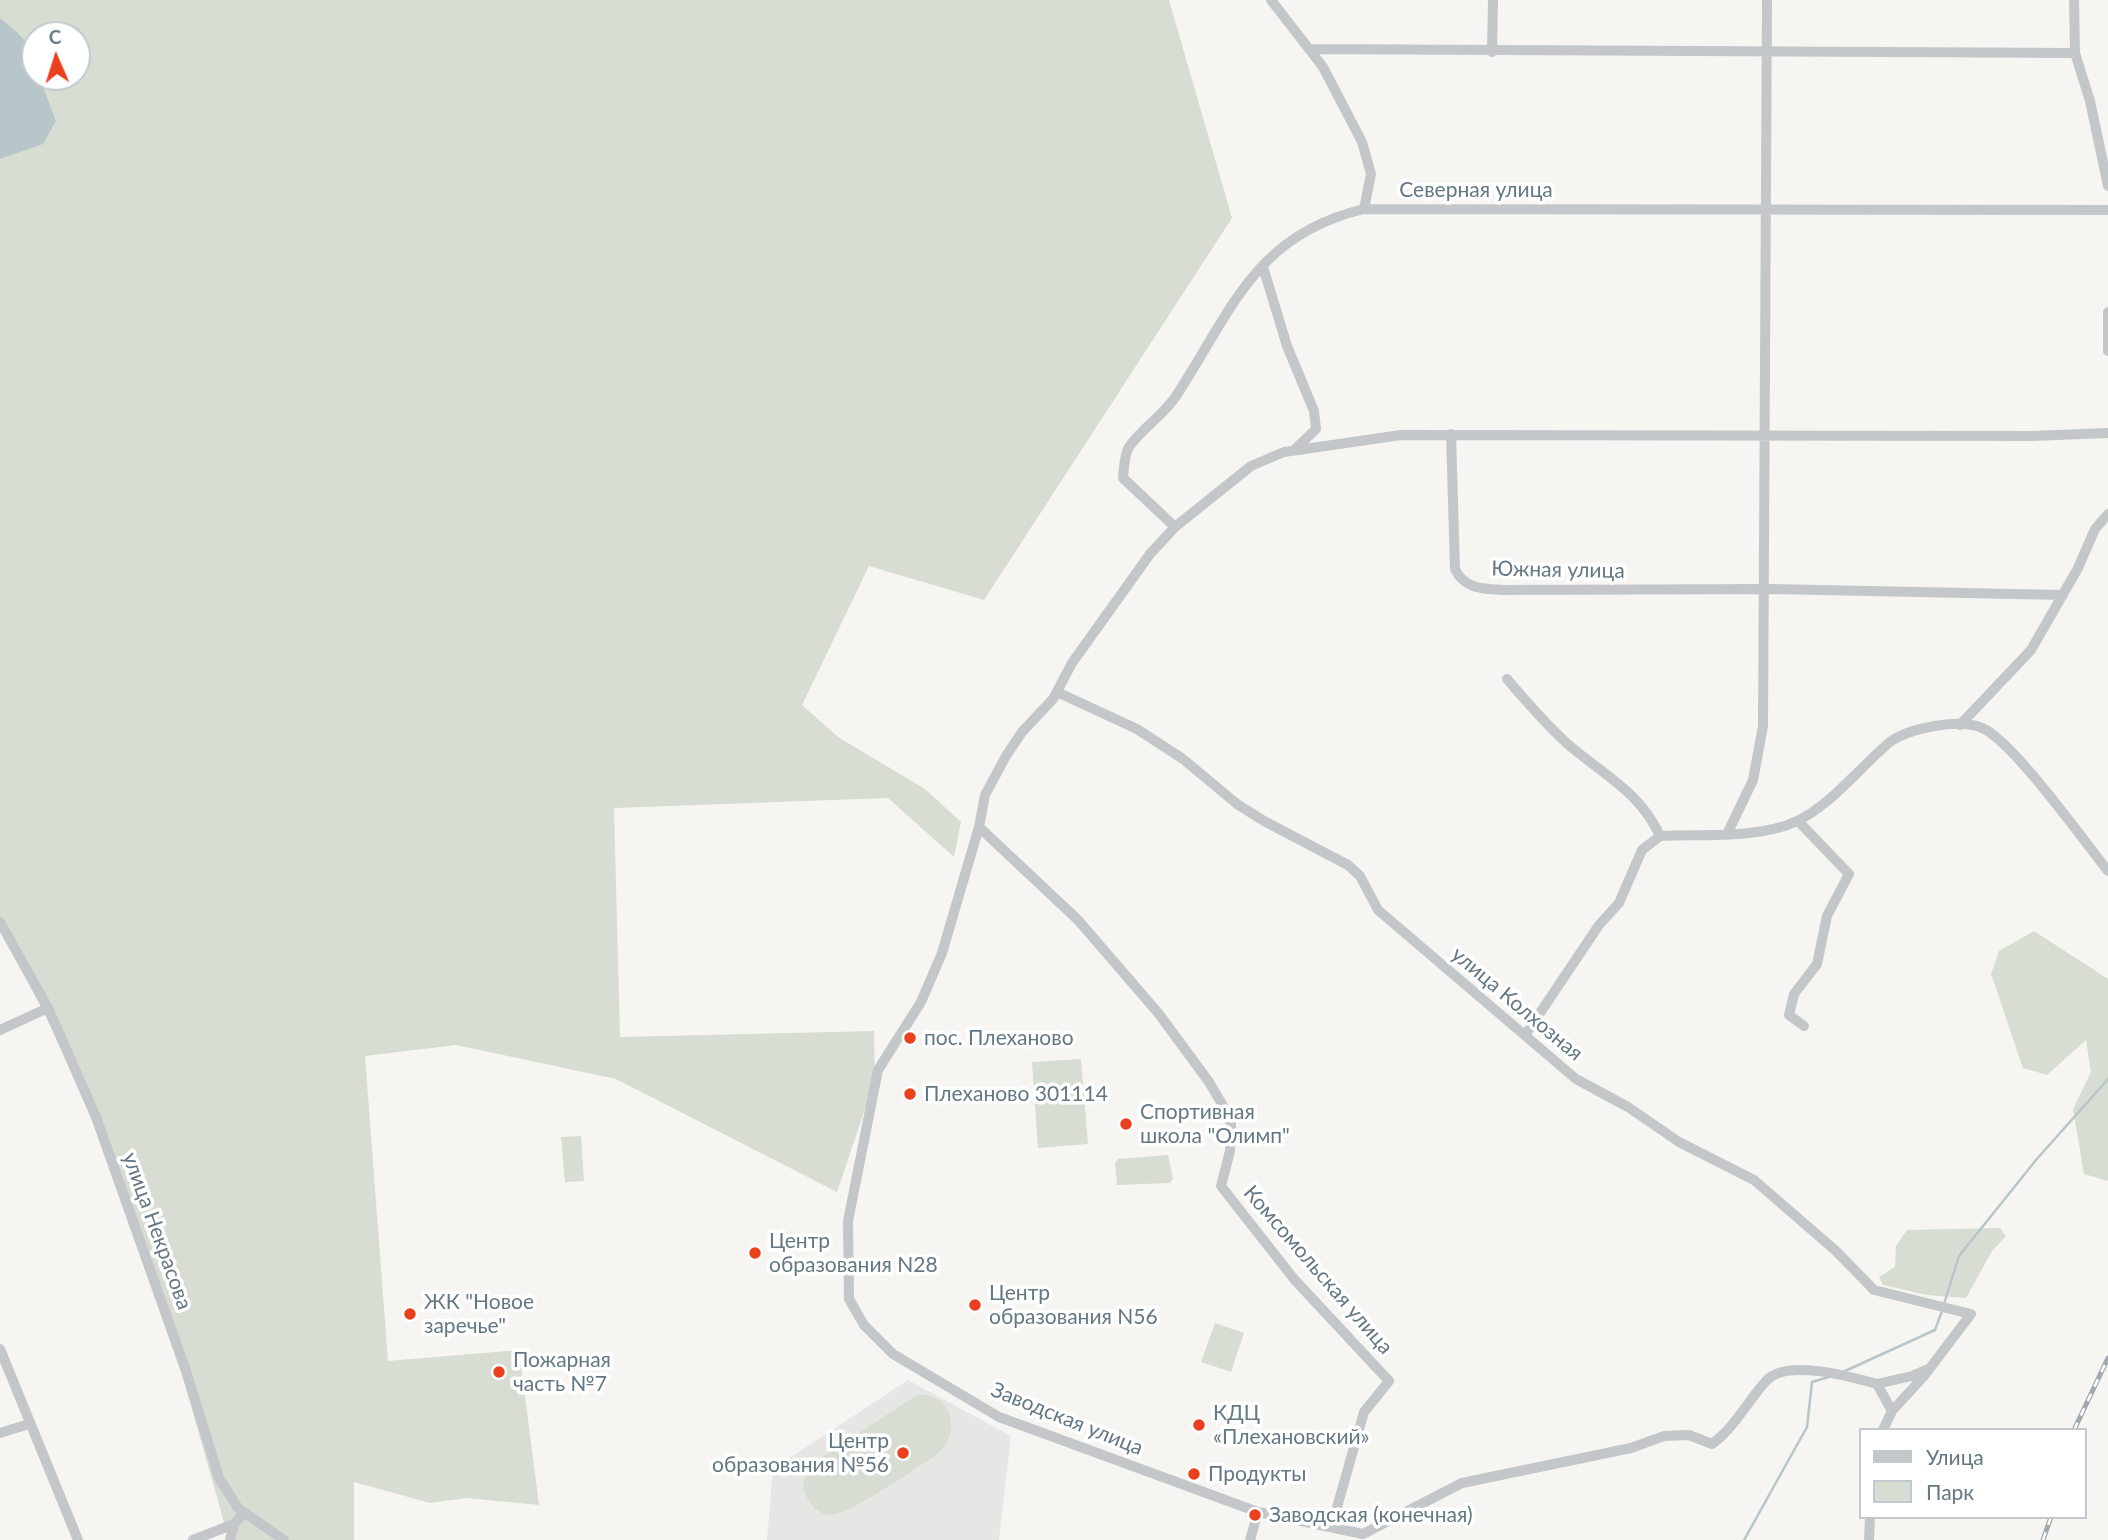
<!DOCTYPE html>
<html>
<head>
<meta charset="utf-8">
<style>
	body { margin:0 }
	#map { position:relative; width:2108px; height:1540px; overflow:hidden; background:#f6f5f2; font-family:Lato,sans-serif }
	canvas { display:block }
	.legend { position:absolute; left:1859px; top:1428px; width:228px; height:91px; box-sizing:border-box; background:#fff; border:2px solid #c1c9ce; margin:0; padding:9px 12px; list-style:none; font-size:21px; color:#637784 }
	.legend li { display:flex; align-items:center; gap:14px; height:35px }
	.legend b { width:35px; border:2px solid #c1c9ce }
	.north { position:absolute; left:21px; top:21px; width:70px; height:70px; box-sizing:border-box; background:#fff; border:2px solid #c1c9ce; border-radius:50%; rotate:357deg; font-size:19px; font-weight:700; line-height:28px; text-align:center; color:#637784 }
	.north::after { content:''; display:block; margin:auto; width:24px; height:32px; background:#ea401d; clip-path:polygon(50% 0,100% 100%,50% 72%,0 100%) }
</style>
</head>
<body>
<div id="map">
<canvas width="2108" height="1540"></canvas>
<ul class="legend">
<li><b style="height:9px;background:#c3c7ca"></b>Улица</li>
<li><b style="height:19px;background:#d7ddd3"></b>Парк</li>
</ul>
<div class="north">С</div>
</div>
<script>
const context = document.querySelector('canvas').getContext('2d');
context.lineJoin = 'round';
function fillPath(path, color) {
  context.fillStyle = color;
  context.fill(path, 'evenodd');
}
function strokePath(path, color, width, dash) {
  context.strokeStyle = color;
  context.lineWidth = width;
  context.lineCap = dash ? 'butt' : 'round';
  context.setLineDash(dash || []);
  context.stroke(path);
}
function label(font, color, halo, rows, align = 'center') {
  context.font = font + ' Lato,sans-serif';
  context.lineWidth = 7;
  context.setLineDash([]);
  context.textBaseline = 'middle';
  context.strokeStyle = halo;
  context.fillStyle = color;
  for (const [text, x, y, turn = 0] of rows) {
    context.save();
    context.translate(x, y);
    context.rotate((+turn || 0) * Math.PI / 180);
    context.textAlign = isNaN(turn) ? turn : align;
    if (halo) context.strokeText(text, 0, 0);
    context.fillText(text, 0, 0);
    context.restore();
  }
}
const built = new Path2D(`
	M908,1380l103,56 -12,104h-232l6,-71z`);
const green = new Path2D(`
	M0,0h1169l63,218 -248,382 -115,-34 -67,139 36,32 87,52 36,33 -7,35 -66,-59 -274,10 6,229 254,-6 1,48 -38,113 -221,-113 -160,-34 -91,11 23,305 131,-11 20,155 -72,-7 -37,5 -76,-21v58h-125l-68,-240 -102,-266 -4,1 -55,-107zM35,35h42v42h-42z
	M2034,931l74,48v202l-24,-7 -11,-65 18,-37 -5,-32 -39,35 -24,-7 -32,-94 8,-23z
	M1081,1059l7,85 -50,4 -6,-86z
	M581,1136l3,45 -19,1 -4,-45z
	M1168,1155l5,24 -3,4 -53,2 -2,-22 3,-4z
	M2000,1228l6,8 -14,15 -26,47 -39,-3 -44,-10 -4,-8 16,-10 1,-21 11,-16z
	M1215,1323l29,10 -13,39 -30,-10z
	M917,1395c36,-3 46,39 19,60 -20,13 -85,59 -105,60 -15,0 -26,-16 -28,-30l7,-20z`);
const water = new Path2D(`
	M0,18c22,17 35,29 35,59h4l17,44 -13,23 -43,15z`);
const stream = new Path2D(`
	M1944,1304l15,-48 77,-96 72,-81
	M1845,1371l90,-41 7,-19
	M1744,1540l63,-113 5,-45 17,-5`);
const minor = new Path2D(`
	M1271,0l52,67 39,75 9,32 -7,35
	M2074,0l1,53 15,48 18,85
	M1310,49l765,4
	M1492,52l1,-52
	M1263,267l24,79 27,65 2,18 -20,19
	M2108,312v39
	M1451,434l4,135c9,20 29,20 48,21l268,-1 292,6
	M1175,527l-52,-49c1,-9 1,-23 6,-31 13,-19 35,-32 47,-51 56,-85 78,-161 188,-187l744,1
	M1507,679c20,23 40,47 63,67 34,29 70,46 90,90
	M1057,692l80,37 46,30 54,45 27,17 84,44 12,11 18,34 198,169 52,28 51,35 75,38 82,71 38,39 97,24 -47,62 -32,35 -9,19
	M1960,725l71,-75 47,-82 17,-39 13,-15
	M1798,821l51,53 -22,42 -10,48 -23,30 -5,21 15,11
	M979,827l99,93 81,94 50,68 17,29 5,14 -1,26 -9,35 73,93 95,102 -25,31 -32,113
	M1728,832l25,-52 10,-54 4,-726
	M0,922l48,86 48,109 90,254 33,107 19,30 46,32
	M0,1030l48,-22
	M1526,1034l73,-109 20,-22 23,-53 18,-14c41,-2 100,3 137,-15 33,-15 64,-55 93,-79 19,-14 70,-24 92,-14 30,12 102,113 126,143
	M0,1349l78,191
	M1877,1384c-25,-7 -91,-26 -111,-3 -19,21 -31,46 -54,63l-23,-9 -25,1 -33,12 -169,35 -99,51 -105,-22 -259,-95 -106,-63 -29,-29 -15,-26 -1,-78 30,-151 43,-68 21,-49 37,-126 6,-32 21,-39 16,-24 31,-33 19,-36 78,-109 25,-27 76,-61 33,-14 117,-17 631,1 76,-3
	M1892,1411l-15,-27 35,-8 16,-7
	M0,1433l29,-9
	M193,1540l41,-16 10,-11
	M230,1540l4,-16
	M1250,1540l8,-28
	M1869,1540l1,-23`);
const rail = new Path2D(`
	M2074,1430l34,-72
	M2043,1540l8,-23`);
const markers = [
	[910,1038,7,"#ea401d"],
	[910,1094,7,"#ea401d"],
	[1126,1124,7,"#ea401d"],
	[755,1253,7,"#ea401d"],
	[975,1305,7,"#ea401d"],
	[410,1314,7,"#ea401d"],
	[499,1372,7,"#ea401d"],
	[1199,1425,7,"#ea401d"],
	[903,1453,7,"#ea401d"],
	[1194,1474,7,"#ea401d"],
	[1255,1515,7,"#ea401d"]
];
const streetNames = [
	["Северная улица",1476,190],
	["Южная улица",1558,570,1],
	["улица Колхозная",1517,1004,40],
	["улица Некрасова",157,1231,70],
	["Комсомольская улица",1318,1270,49],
	["Заводская улица",1067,1419,22]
];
const poiNames = [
	["пос. Плеханово",924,1038],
	["Плеханово 301114",924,1094],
	["Спортивная",1140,1112],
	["школа \"Олимп\"",1140,1136],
	["Центр",769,1241],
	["образования N28",769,1265],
	["Центр",989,1293],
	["образования N56",989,1317],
	["ЖК \"Новое",424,1302],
	["заречье\"",424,1326],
	["Пожарная",513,1360],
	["часть №7",513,1384],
	["КДЦ",1213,1413],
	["«Плехановский»",1213,1437],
	["Центр",889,1441,"right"],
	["образования №56",889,1465,"right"],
	["Продукты",1208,1474],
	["Заводская (конечная)",1269,1515]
];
fillPath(built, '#e6e7e5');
fillPath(green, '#d7ddd3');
fillPath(water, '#b8c6c9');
strokePath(stream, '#b8c6c9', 2.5);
strokePath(minor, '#c3c7ca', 10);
strokePath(rail, '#a1a9ae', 5);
strokePath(rail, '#fff', 2.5, [8]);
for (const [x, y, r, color] of markers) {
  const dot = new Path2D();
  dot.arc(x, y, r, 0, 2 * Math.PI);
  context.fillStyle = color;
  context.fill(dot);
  strokePath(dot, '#fff', 2.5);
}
label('21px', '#637784', '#fff', streetNames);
label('21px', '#637784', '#fff', poiNames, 'left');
</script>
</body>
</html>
